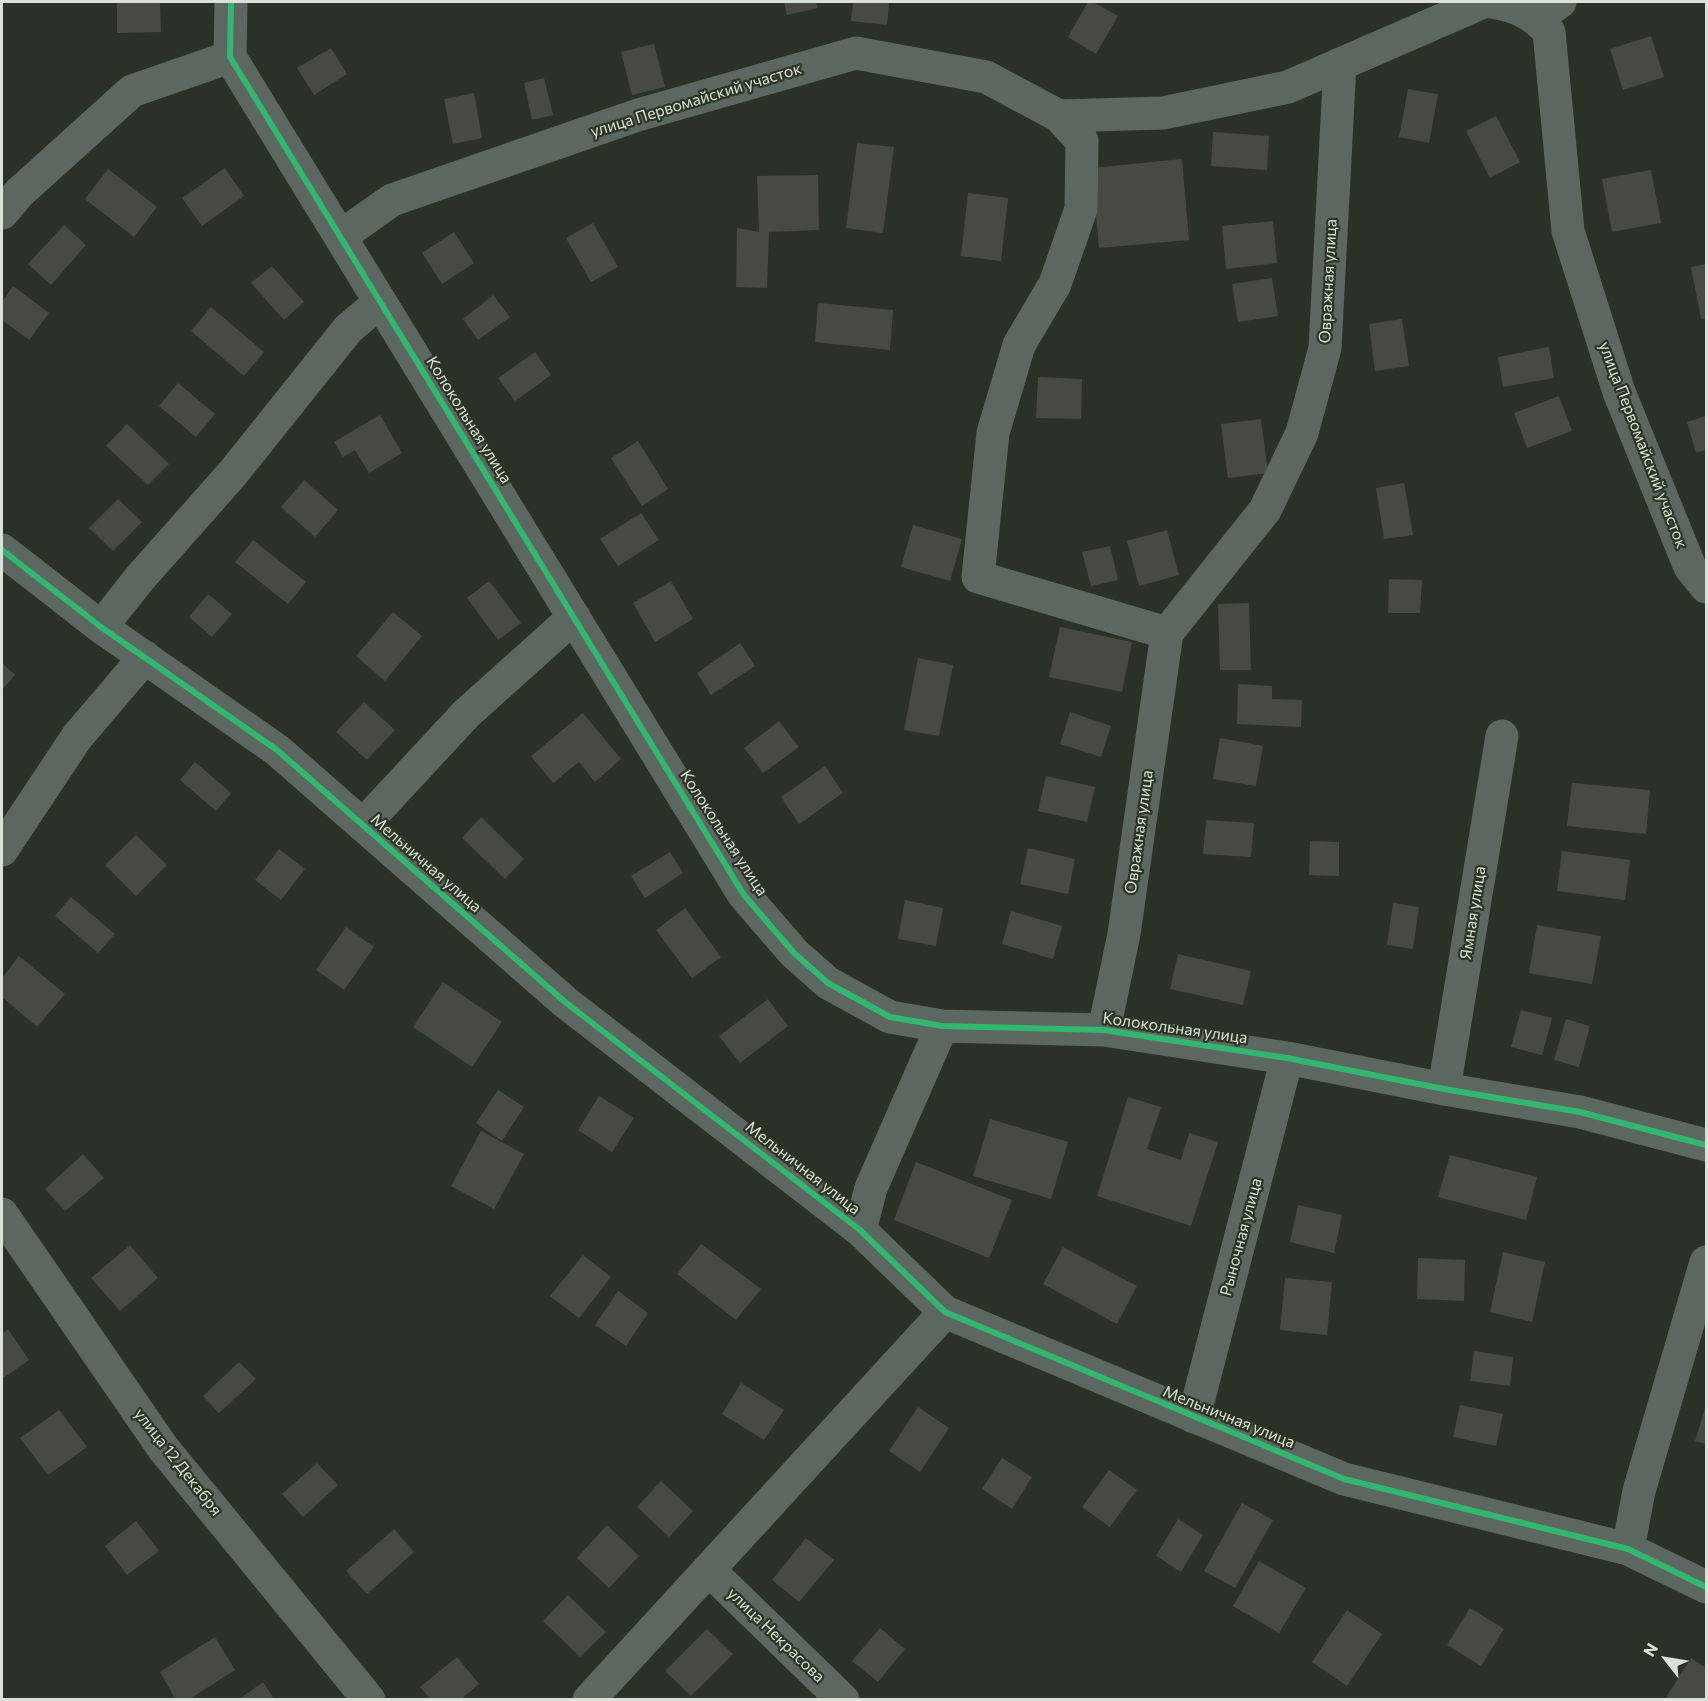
<!DOCTYPE html>
<html>
<head>
<meta charset="utf-8">
<style>
	body { margin:0 }
	#map { position:relative; width:1708px; height:1701px; overflow:hidden; background:#2b3127; font-family:Commissioner,sans-serif }
	canvas { display:block }
	.frame { position:absolute; inset:0; border:3px solid #dbe1d6; pointer-events:none }
	.north { position:absolute; left:1636px; top:1629px; width:60px; height:60px; -webkit-text-stroke:4px #2a3523; paint-order:stroke; rotate:301deg; font-size:16px; font-weight:700; line-height:24px; text-align:center; color:#dbe1d6 }
	.north::after { content:''; display:block; margin:auto; width:21px; height:27px; background:#dbe1d6; clip-path:polygon(50% 0,100% 100%,50% 72%,0 100%) }
</style>
</head>
<body>
<div id="map">
<canvas width="1708" height="1701"></canvas>
<div class="frame"></div>
<div class="north">N</div>
</div>
<script>
const context = document.querySelector('canvas').getContext('2d');
context.lineJoin = 'round';
function fillPath(path, color) {
  context.fillStyle = color;
  context.fill(path, 'evenodd');
}
function strokePath(path, color, width, dash) {
  context.strokeStyle = color;
  context.lineWidth = width;
  context.lineCap = dash ? 'butt' : 'round';
  context.setLineDash(dash || []);
  context.stroke(path);
}
function label(font, color, halo, rows, align = 'center') {
  context.font = font + ' Commissioner,sans-serif';
  context.lineWidth = 4.5;
  context.setLineDash([]);
  context.textBaseline = 'middle';
  context.strokeStyle = halo;
  context.fillStyle = color;
  for (const [text, x, y, turn = 0] of rows) {
    context.save();
    context.translate(x, y);
    context.rotate((+turn || 0) * Math.PI / 180);
    context.textAlign = isNaN(turn) ? turn : align;
    if (halo) context.strokeText(text, 0, 0);
    context.fillText(text, 0, 0);
    context.restore();
  }
}
const building = new Path2D(`
	M117,2h43l1,30 -44,1z
	M784,2h32l2,6 -31,7z
	M853,2h36l-2,23 -36,-4z
	M1088,2h5l25,14 -22,38 -28,-17z
	M1651,36l13,41 -41,13 -13,-41z
	M654,44l11,43 -33,8 -11,-43z
	M331,48l16,26 -33,21 -17,-27z
	M544,78l9,37 -21,5 -8,-37z
	M1408,89l30,5 -9,49 -30,-6z
	M474,93l8,45 -29,6 -9,-45z
	M1496,116l24,46 -30,16 -24,-47z
	M1213,132l56,4 -2,34 -56,-4z
	M857,143l37,4 -11,86 -37,-5z
	M1182,159l7,81 -90,8 -7,-80z
	M225,168l19,28 -42,30 -20,-28z
	M108,169l49,38 -23,30 -49,-38z
	M1651,170l10,53 -49,9 -10,-53z
	M818,175l1,55 -50,2 -2,56 -31,-1 1,-59 22,4 -2,-56z
	M968,193l40,5 -7,63 -40,-5z
	M1273,221l4,42 -51,6 -4,-43z
	M593,223l25,44 -27,15 -25,-44z
	M64,225l22,20 -35,40 -23,-21z
	M454,232l20,31 -32,21 -20,-31z
	M1706,264v54l-5,1 -10,-52z
	M272,266l32,36 -20,18 -33,-37z
	M1272,278l6,38 -40,6 -6,-38z
	M13,286l36,27 -20,27 -27,-20v-18z
	M493,295l17,22 -32,23 -15,-21z
	M818,303l75,7 -3,40 -75,-8z
	M211,307l53,45 -20,24 -53,-45z
	M1402,319l7,47 -34,5 -6,-47z
	M1549,347l5,31 -51,9 -5,-30z
	M535,352l16,23 -36,26 -17,-23z
	M1038,377l44,2 -1,40 -45,-1z
	M178,383l37,31 -19,23 -37,-31z
	M1559,396l13,35 -45,17 -13,-35z
	M380,415l22,38 -33,20 -14,-23 -12,7 -9,-15z
	M1706,416v34l-10,3 -9,-31z
	M1261,419l7,54 -40,5 -7,-54z
	M127,424l42,40 -21,21 -42,-39z
	M638,441l30,48 -26,17 -31,-48z
	M304,480l34,30 -23,27 -34,-30z
	M1404,483l9,52 -29,4 -8,-51z
	M118,499l24,23 -29,29 -24,-23z
	M641,513l18,27 -41,26 -18,-27z
	M913,525l49,14 -12,42 -49,-14z
	M1167,530l12,45 -40,11 -12,-45z
	M253,540l53,42 -18,22 -53,-42z
	M1110,546l8,34 -27,6 -9,-34z
	M1389,579l33,1 -2,33h-32z
	M489,581l32,42 -23,17 -31,-42z
	M671,581l22,38 -38,23 -22,-39z
	M208,594l24,20 -20,23 -23,-20z
	M1249,603l2,67h-31l-2,-66z
	M393,612l29,24 -37,45 -29,-25z
	M1060,627l72,15 -10,50 -73,-15z
	M740,643l15,23 -44,29 -14,-22z
	M918,658l35,7 -14,71 -35,-6z
	M2,663l13,12 -13,15z
	M1238,684l34,2v13l30,1 -1,27 -64,-3z
	M364,702l31,28 -28,30 -31,-28z
	M1070,712l41,14 -10,31 -41,-13z
	M583,713l38,46 -26,23 -16,-20 -26,21 -22,-27z
	M779,721l20,26 -36,26 -19,-25z
	M1220,738l43,8 -7,40 -43,-7z
	M195,762l36,31 -15,18 -36,-31z
	M825,766l18,27 -44,31 -18,-27z
	M1046,776l49,11 -8,35 -49,-11z
	M1572,783l78,7 -4,44 -79,-8z
	M481,817l43,42 -19,20 -43,-41z
	M1206,820l48,3 -3,34 -48,-3z
	M136,835l31,30 -31,31 -31,-31z
	M1310,841l29,1v34l-30,-1z
	M1028,848l47,11 -7,35 -48,-10z
	M279,849l26,20 -24,31 -26,-20z
	M1562,851l68,9 -5,40 -68,-9z
	M670,852l13,21 -38,25 -14,-22z
	M71,897l44,37 -17,19 -43,-37z
	M905,900l38,8 -7,38 -38,-7z
	M1393,903l26,4 -6,42 -26,-4z
	M685,908l36,49 -29,21 -36,-48z
	M1011,911l51,15 -9,33 -51,-15z
	M1537,925l64,11 -9,48 -63,-11z
	M346,927l28,20 -30,43 -28,-20z
	M1178,954l73,17 -8,34 -73,-16z
	M19,956l46,38 -28,33 -35,-30v-19z
	M443,982l59,40 -30,45 -59,-40z
	M768,999l20,27 -48,37 -21,-27z
	M1521,1010l31,8 -10,37 -31,-8z
	M1566,1019l24,7 -11,41 -25,-7z
	M498,1090l26,17 -22,34 -26,-18z
	M599,1096l35,22 -22,34 -34,-22z
	M1128,1097l33,10 -14,42 34,11 8,-27 29,9 -27,84 -94,-30z
	M990,1119l78,23 -17,57 -78,-23z
	M481,1131l43,23 -30,55 -43,-23z
	M83,1154l21,24 -39,33 -20,-22z
	M1450,1155l87,22 -11,43 -88,-23z
	M916,1162l96,38 -23,58 -95,-38z
	M1298,1205l44,10 -8,38 -44,-11z
	M701,1244l60,45 -25,31 -59,-46z
	M130,1245l28,33 -38,33 -29,-33z
	M1063,1247l74,39 -20,38 -74,-40z
	M1503,1252l42,10 -13,60 -42,-10z
	M583,1255l28,22 -32,41 -29,-22z
	M1418,1258l47,2 -1,41 -47,-2z
	M1285,1278l47,4 -5,53 -47,-5z
	M618,1291l30,22 -22,33 -31,-21z
	M8,1329l21,31 -27,19v-45z
	M1474,1351l39,6 -3,29 -40,-5z
	M239,1362l17,17 -37,34 -16,-17z
	M741,1383l43,27 -20,30 -42,-26z
	M1460,1405l43,9 -7,32 -43,-9z
	M1706,1405v39l-11,-3z
	M918,1407l31,21 -29,44 -31,-21z
	M59,1410l28,37 -39,28 -28,-37z
	M1002,1458l30,19 -20,32 -30,-20z
	M317,1463l21,22 -35,32 -21,-23z
	M1109,1470l28,20 -27,37 -28,-20z
	M661,1481l32,30 -24,26 -32,-30z
	M1242,1503l31,17 -38,68 -31,-17z
	M1178,1519l25,16 -22,37 -25,-16z
	M136,1521l23,30 -32,24 -22,-29z
	M607,1525l32,31 -30,32 -32,-30z
	M394,1529l20,23 -47,42 -21,-23z
	M806,1538l28,22 -35,42 -27,-22z
	M1259,1561l47,27 -27,45 -46,-27z
	M568,1595l38,37 -26,25 -37,-36z
	M1470,1608l34,21 -23,37 -34,-21z
	M1347,1610l35,24 -35,52 -35,-24z
	M880,1628l25,21 -27,33 -26,-21z
	M707,1629l26,25 -42,42 -26,-25z
	M215,1637l20,33 -47,30h-12l-16,-28z
	M457,1657l22,27 -19,16h-29l-11,-13z
	M1691,1658l15,10v32h-40l-1,-1z
	M263,1682l12,18h-37z`);
const street = new Path2D(`
	M231,2l-1,55 514,838 50,58 34,30 62,34 52,9 162,4 183,28 157,31 136,23 126,33
	M1491,2c25,4 42,11 58,30l19,199 51,161 71,175 16,20
	M1537,18l23,-16
	M1059,116l104,-3 125,-26 195,-85
	M2,213l17,-20 113,-102 98,-34
	M341,236l51,-36 246,-85 218,-62 130,24 73,39 23,25 -1,68 -26,75 -36,61 -26,88 -15,144 189,56
	M2,550l99,77 176,123 288,252 295,228 85,82 399,167 284,70 78,38
	M101,627l39,-49 93,-105 115,-144 32,-27
	M363,825l103,-111 108,-97
	M2,850l75,-113 68,-80
	M1104,1030l20,-96 43,-301 98,-123 37,-77 23,-85 15,-284
	M1444,1089l58,-353
	M2,1214l161,234 206,252
	M860,1230l11,-42 71,-162
	M1194,1417l93,-359
	M1628,1549l11,-58 67,-229
	M709,1570l134,130
	M589,1700l356,-388`);
const cycleway = new Path2D(`
	M231,2l-1,55 514,838 50,58 34,30 62,34 52,9 162,4 183,28 157,31 136,23 126,33
	M2,550l99,77 176,123 288,252 295,228 85,82 399,167 284,70 78,38`);
const streetNames = [
	["улица Первомайский участок",696,100,-17],
	["Овражная улица",1328,281,-87],
	["Колокольная улица",469,420,58],
	["улица Первомайский участок",1643,445,69],
	["Овражная улица",1139,832,-82],
	["Колокольная улица",724,833,57],
	["Мельничная улица",426,863,41],
	["Ямная улица",1473,913,-81],
	["Колокольная улица",1175,1028,8],
	["Мельничная улица",803,1168,38],
	["Рыночная улица",1241,1237,-75],
	["Мельничная улица",1229,1417,22],
	["улица 12 Декабря",178,1462,52],
	["улица Некрасова",776,1635,44]
];
fillPath(building, '#484a41');
strokePath(street, '#5c6761', 33);
strokePath(cycleway, '#33b770', 6);
label('16px', '#dbe1d6', '#2a3523', streetNames);
</script>
</body>
</html>
